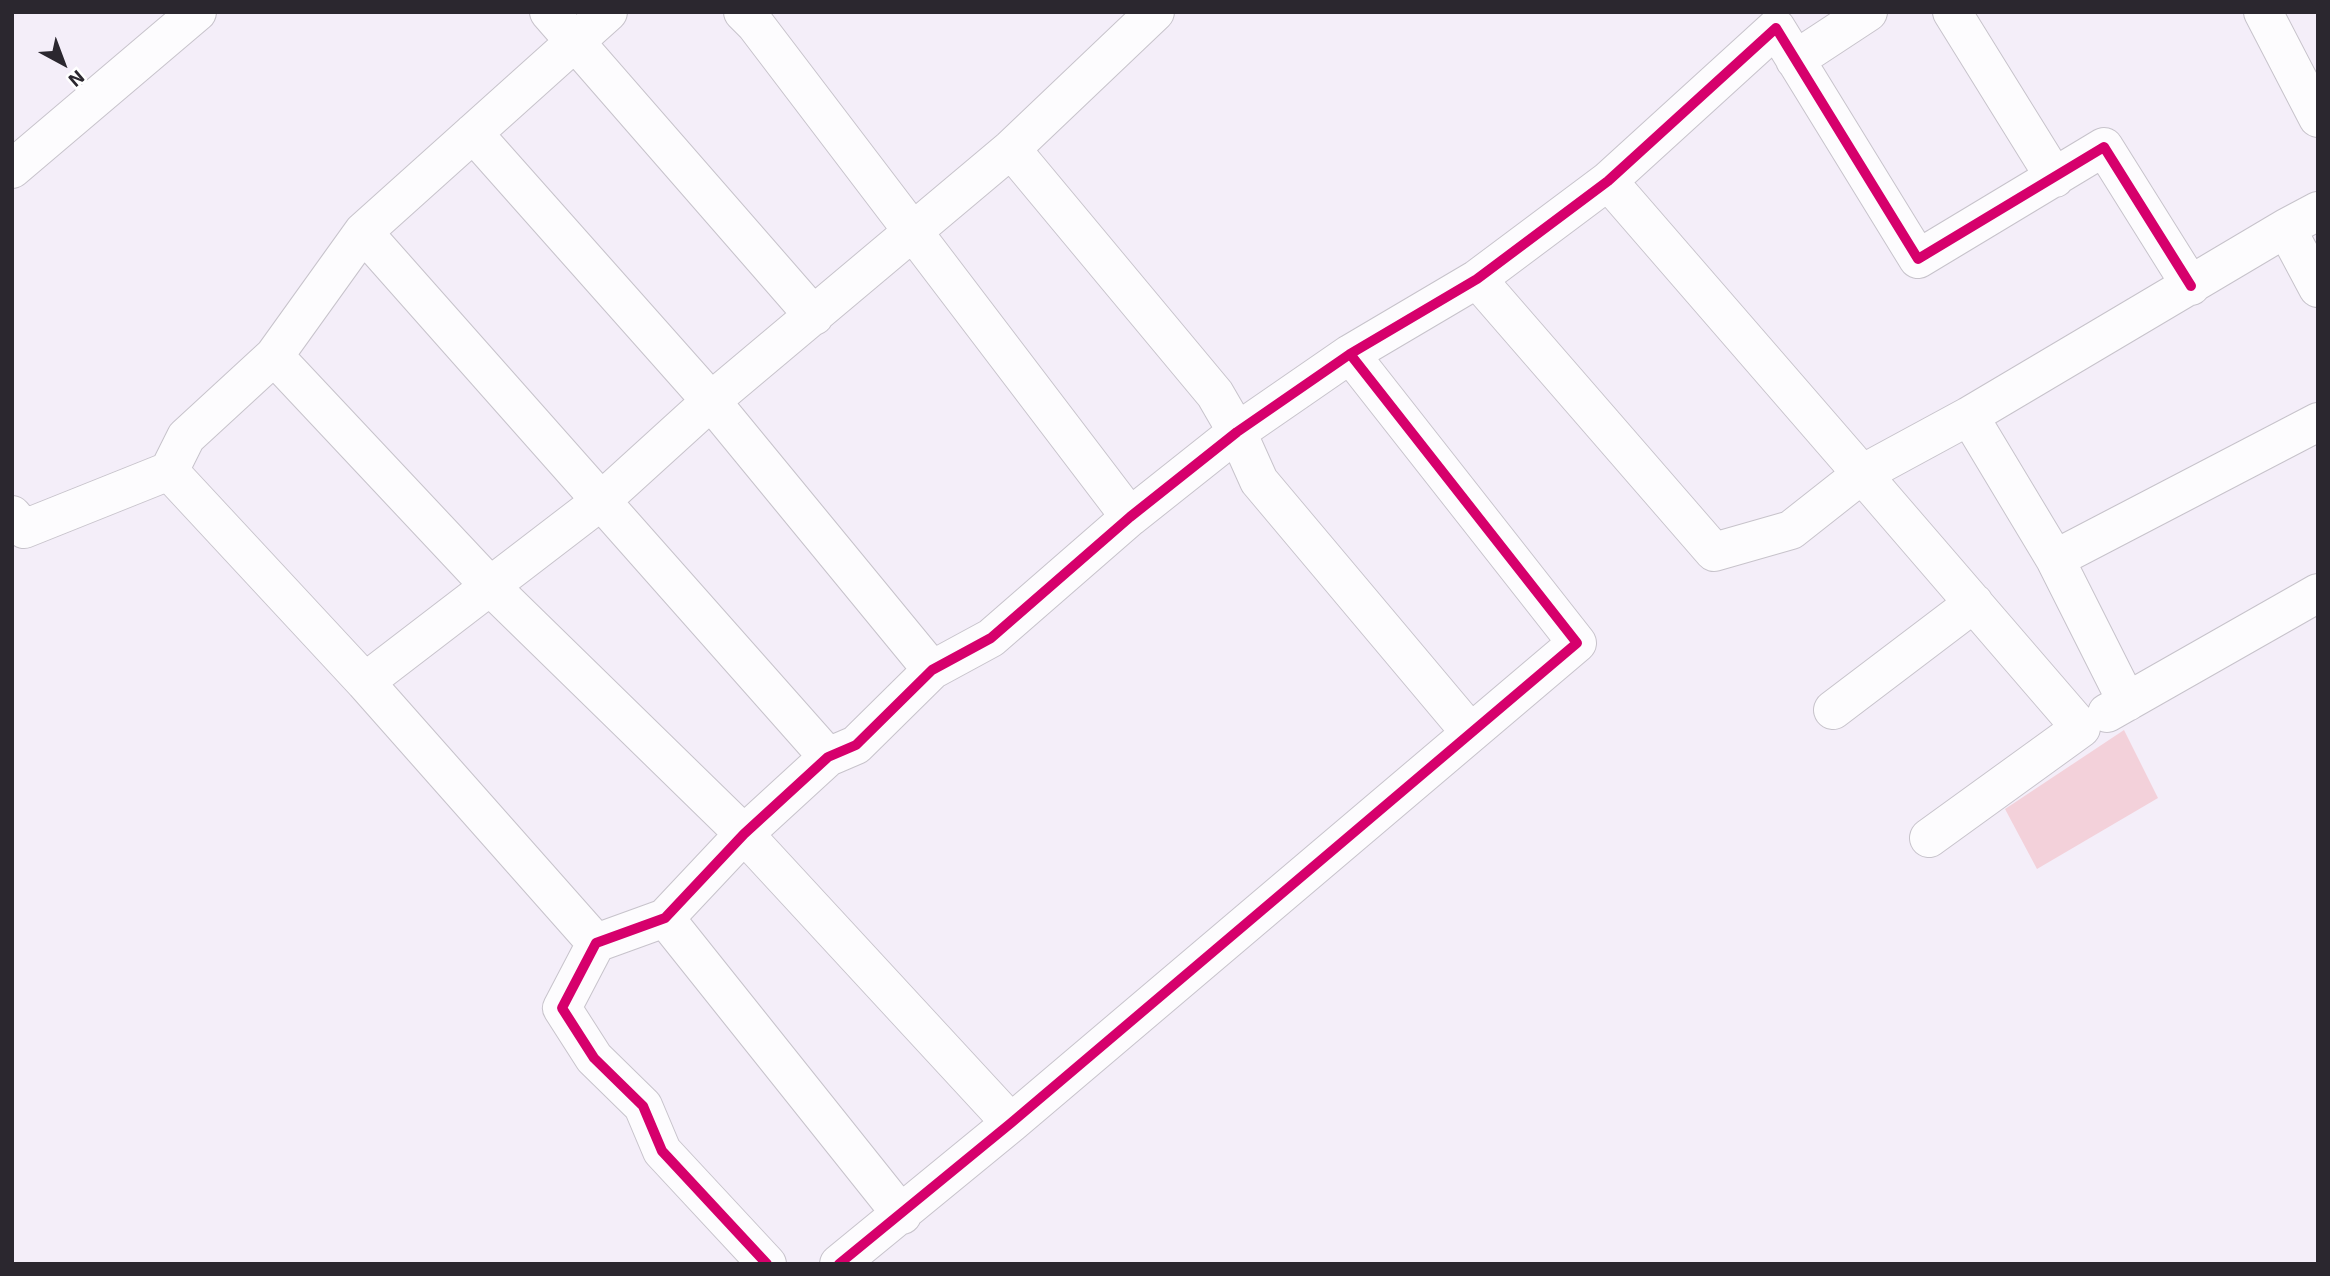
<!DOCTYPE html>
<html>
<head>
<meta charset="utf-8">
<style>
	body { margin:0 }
	#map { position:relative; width:2330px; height:1276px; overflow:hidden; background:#f4eef9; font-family:"Exo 2",sans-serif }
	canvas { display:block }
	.frame { position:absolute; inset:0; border:14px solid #2b272f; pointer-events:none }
	.north { position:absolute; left:28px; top:28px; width:70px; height:70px; -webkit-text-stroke:5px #fff; paint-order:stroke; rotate:139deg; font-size:19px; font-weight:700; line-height:28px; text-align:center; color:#2b272f }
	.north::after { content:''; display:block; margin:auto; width:24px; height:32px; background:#2b272f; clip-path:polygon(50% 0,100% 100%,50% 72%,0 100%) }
</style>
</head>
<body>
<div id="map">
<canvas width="2330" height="1276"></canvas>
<div class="frame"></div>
<div class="north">N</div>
</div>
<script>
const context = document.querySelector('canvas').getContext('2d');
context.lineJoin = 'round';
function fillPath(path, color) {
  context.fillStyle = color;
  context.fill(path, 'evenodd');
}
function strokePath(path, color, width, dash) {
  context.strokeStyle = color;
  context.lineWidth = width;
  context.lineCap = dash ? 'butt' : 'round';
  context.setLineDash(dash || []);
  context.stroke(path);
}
const green = new Path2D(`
	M2124,730l34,68 -121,71 -32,-60z`);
const minor = new Path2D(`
	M549,12l265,304
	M743,12l12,12 375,493
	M1952,12l103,166
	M2263,12l55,106
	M1795,60l73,-48
	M473,133l238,268 221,269
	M1011,149l204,245 22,38 22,49 211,251
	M12,169l185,-157
	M2318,211l-32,17 32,60
	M363,232l465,525
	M1477,279l237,273 77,-22 71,-56 -254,-293
	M274,356l216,230 254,248 267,289
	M1969,416l317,-188
	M169,471l196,211 231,261
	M12,515l12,14 145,-58 17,-34 88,-81 89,-124 245,-220
	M365,682l236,-181 110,-100 300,-252 144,-137
	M2127,702l-72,-143 263,-137
	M1833,710l141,-107
	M2107,713l211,-120
	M1929,838l152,-110 -219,-254 107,-58 86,143
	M665,918l237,297
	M767,1264l-105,-113 -19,-45 -49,-48 -32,-50 34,-65 69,-25 79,-84 84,-77 28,-12 76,-75 59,-32 139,-121 107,-85 113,-78 127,-75 131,-98 168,-153 142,231 186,-112 87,139
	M839,1264l172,-141 566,-480 -227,-289`);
const cycleway = new Path2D(`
	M767,1264l-105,-113 -19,-45 -49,-48 -32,-50 34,-65 69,-25 79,-84 84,-77 28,-12 76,-75 59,-32 139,-121 107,-85 113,-78 127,-75 131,-98 168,-153 142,231 186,-112 87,139
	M839,1264l172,-141 566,-480 -227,-289`);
fillPath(green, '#f3d1da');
strokePath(minor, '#c7c3cb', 40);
strokePath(minor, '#fdfcfe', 38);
strokePath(cycleway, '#d6006c', 10);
</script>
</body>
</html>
